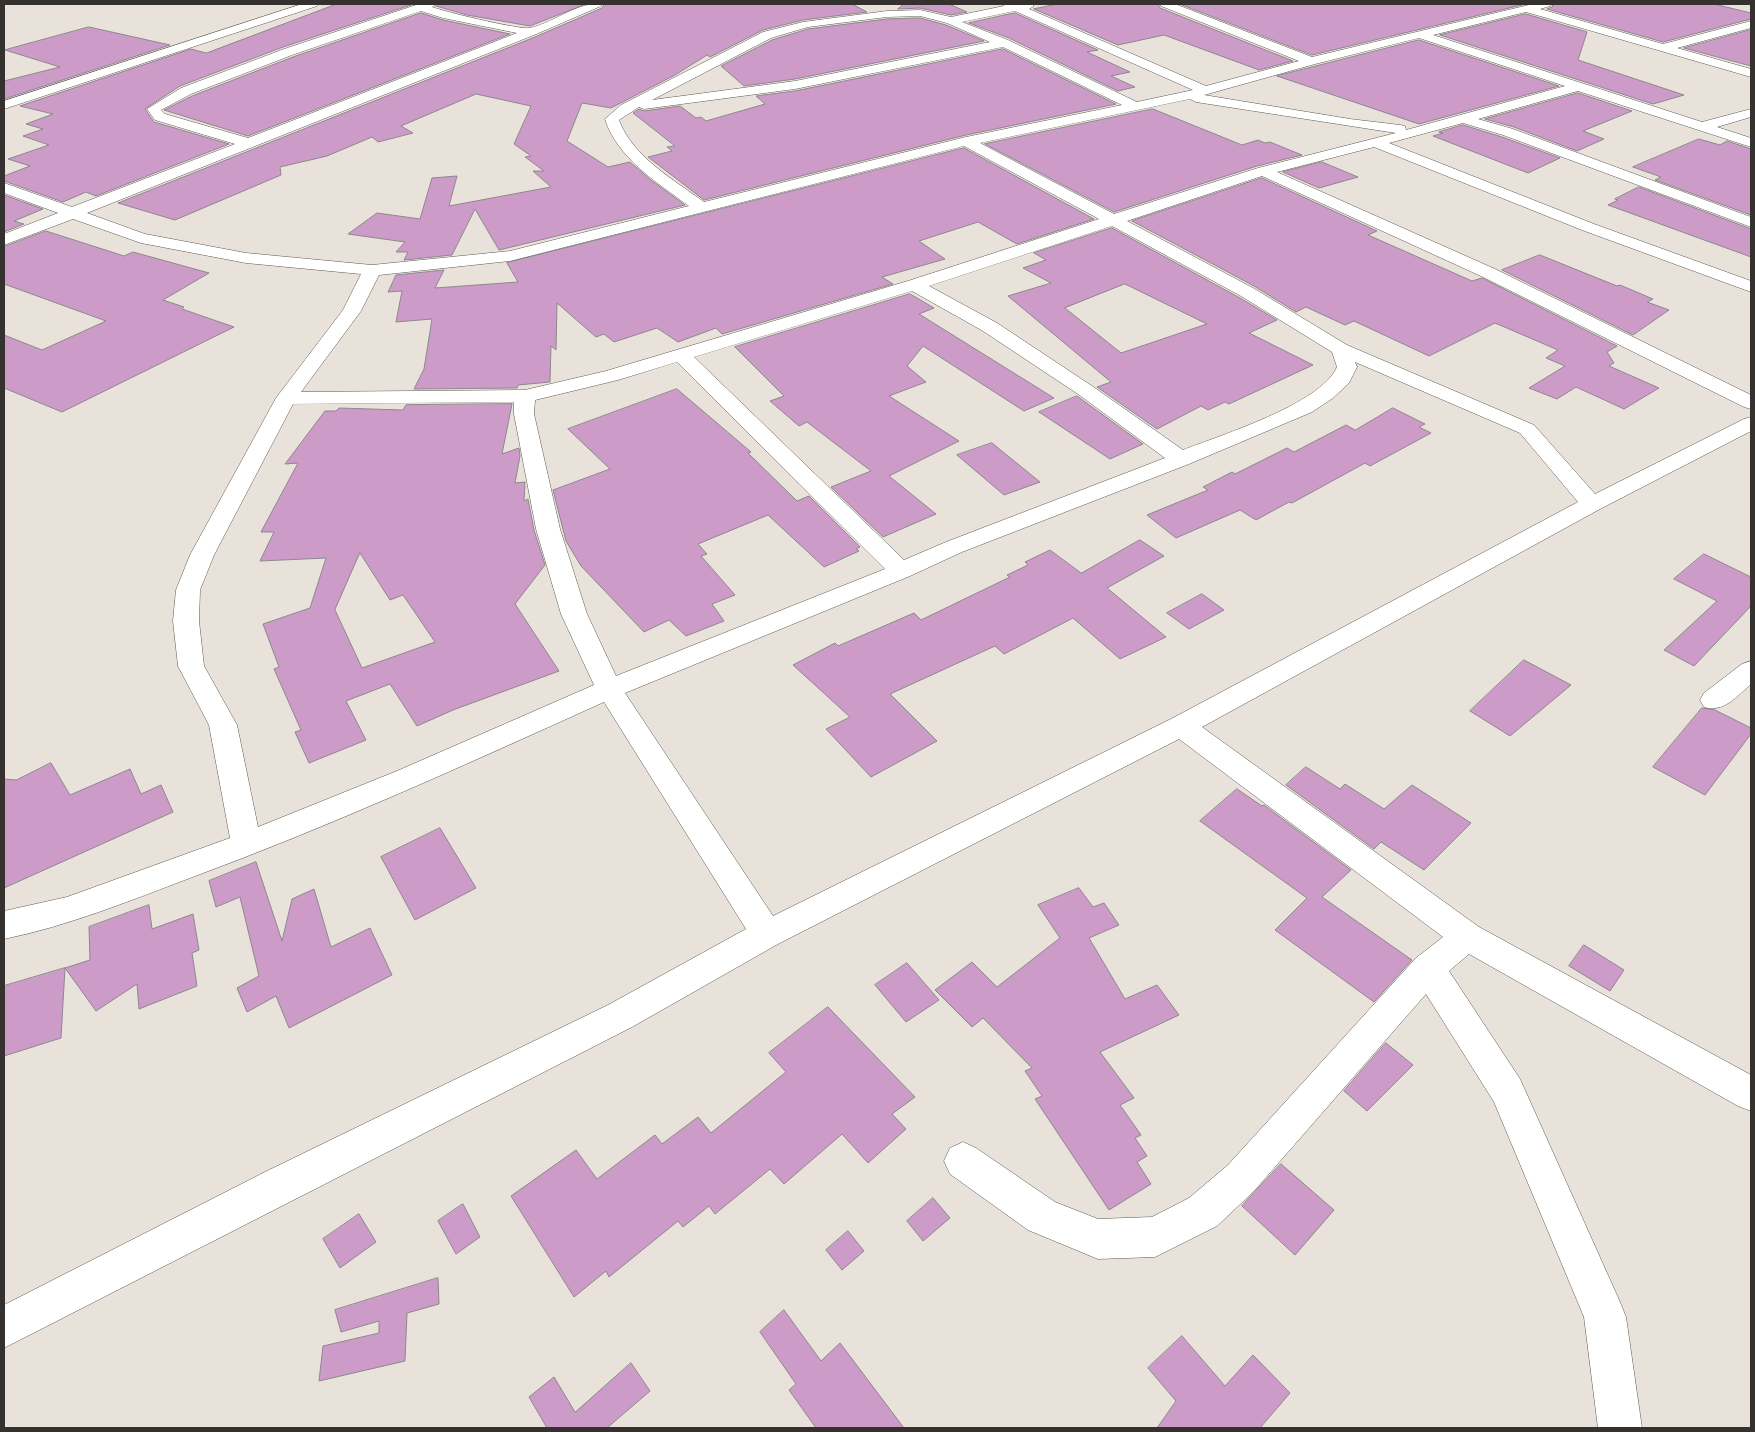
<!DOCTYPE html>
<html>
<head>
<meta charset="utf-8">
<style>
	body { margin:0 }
	#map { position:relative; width:1755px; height:1432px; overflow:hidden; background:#e8e2db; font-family:"DM Sans",sans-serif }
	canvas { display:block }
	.frame { position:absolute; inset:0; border:5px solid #34312f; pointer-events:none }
</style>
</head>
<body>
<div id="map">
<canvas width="1755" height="1432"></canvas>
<div class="frame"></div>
</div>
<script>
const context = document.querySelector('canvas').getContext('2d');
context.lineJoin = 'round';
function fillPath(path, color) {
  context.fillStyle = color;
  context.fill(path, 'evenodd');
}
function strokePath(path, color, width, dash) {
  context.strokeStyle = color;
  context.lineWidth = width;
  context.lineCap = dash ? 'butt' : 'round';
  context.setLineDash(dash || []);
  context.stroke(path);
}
const building = new Path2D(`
	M337,4h77l-131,43 -103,39 -35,23 9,13 75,22 -133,52 -10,-4 -23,10 -59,-21v-5l26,-10 -22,-7 41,-14 -26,-9 20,-7 -17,-5 27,-10 -33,-8 171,-57 15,4z
	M438,4h148l-56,22 -63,-11 -31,-9z
	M605,4h247l15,8 -64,8 -40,10 -53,27 -3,-2 -32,20 -64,33 -29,-5 -15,38 41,26 22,-5 21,18 34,25 -186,45 -24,-41 -23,46 -48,5 4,-8h-12l9,-10 -57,-8 29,-21 43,6 12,-41 25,-2 -8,30 102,-19 -18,-16h11l-19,-14 6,-1 -17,-12 17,-38 -55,-12 -75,32 12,7 -35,9 -6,-5 -45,19 -47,11 1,8 -106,45 -57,-17 417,-166 67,-29z
	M904,4h45l18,8 -16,3 -31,-7 -22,1z
	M1058,4h100l2,4 133,53 -34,9 -95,-35 -46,10 -84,-36z
	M1180,4h346l-214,51z
	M1553,4h161l37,9v6l-88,23 -116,-33 5,-2z
	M421,13l22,7 67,14 -262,102 -84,-26 28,-14 101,-39z
	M1015,13l83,37 -11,2 43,20 -19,4 24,11 -17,4 -109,-53 -40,-15z
	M1526,14l61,18 -9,28 106,35 -31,9 -213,-69z
	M920,18l26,7 38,16 -189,38 -51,7 -23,-20 51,-26 36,-11 79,-10z
	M89,27l81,18 -166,54v-18l56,-14 -55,-17z
	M1751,30v36l-67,-18z
	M1419,40l140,46 -140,38 -142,-48z
	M1003,49l113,55 -150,31 -262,65 -56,-43 24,-6 -5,-4 8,-1 -42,-33 6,-4 5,2 36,-5 16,12 5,-1 5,4 59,-17 -9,-8 39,-5z
	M1578,93l54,18 -49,20 21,8 -27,12 -63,-24 -29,-8z
	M1153,109l89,36 16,-5 7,3 5,-1 32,13 -45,11 -143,46 -129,-68z
	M1463,125l39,12 58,21 -32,15 -95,-37 10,-3 -4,-1z
	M1699,139l21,6 7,-4 24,8v66l-96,-35 6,-3 -28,-10z
	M964,148l130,71 -77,25 -39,-22 -59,19 26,18 -63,18 11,7 -171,50 -6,-6 -38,14 -21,-14 -43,14 -10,-8 -8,3 -39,-34 -1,47 -5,-4 -1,36 -32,3 -1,3 -103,1 10,-20 8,-50 -36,3 6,-31 -14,1 8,-17 48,-5 -9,18 83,-6 -11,-19z
	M1322,162l36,15 -39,11 -36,-16z
	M1262,178l115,53 -9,4 104,46 10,-3 135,68 -10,6 7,11 -5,3 50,22 -35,21 -48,-22 -19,12 -28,-11 36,-22 -19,-8 12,-8 -63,-27 -66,33 -75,-35 -9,4 -39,-18 -10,5 -42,-26 -122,-65z
	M1639,187l112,42v28l-143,-52 10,-5 -3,-1z
	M4,195l39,14 -29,12 10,3 -20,8z
	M1112,228l128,70 37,22 -28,13 64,32 -84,39 -4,-2 -17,8 -7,-4 -44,23 -60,-42 14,-5 -103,-86 43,-13 -28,-15 23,-8 -12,-7zM1125,284l82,40 -86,29 -56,-45z
	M46,231l78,25 9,-4 76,21 -46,27 21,7 -2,2 52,18 -172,85 -58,-24v-53l38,15 64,-29 -102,-37v-37z
	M1540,255l77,31 3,-1 33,14 -6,3 22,8 -36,25 -131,-65z
	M910,294l24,14 -15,6 135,84 -30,13 -101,-65 -16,20 19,16 -37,14 70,45 -70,35 47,38 -53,23 -52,-50 40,-16 -64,-49 -8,4 -29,-25 14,-5 -49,-49z
	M677,389l74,63 -3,1 49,48 12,-5 51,51 -4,2 3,2 -35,16 -56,-52 -70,29 9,10 -6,2 34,39 -23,9 12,17 -38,15 -17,-16 -25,12 -63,-66 -15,-25 -13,-51 57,-21 -42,-40z
	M1077,396l59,43 7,5 -33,15 -71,-47z
	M512,404l-10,50 17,-6 1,8 -5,27 10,-1 -1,19 4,-2 6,31 11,35 -30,39 44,67 -106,39 -36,16 -27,-42 -44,17 20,39 -57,23 -14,-31 6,-2 -27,-61 5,-2 -16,-43 47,-16 16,-50 -66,3 14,-29h-13l37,-69 -13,1 40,-53h11l3,-3 64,2 3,-5zM360,553l30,47 13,-5 32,47 -73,26 -27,-58z
	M1393,408l32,16 -6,3 12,6 -61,33 -5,-3 -73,40 -3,-1 -33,18 -16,-10 -64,28 -29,-23 61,-25 -5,-3 29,-15 3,2 52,-26 7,4 52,-27 9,5z
	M992,443l48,39 -36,13 -47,-40z
	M1140,540l24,16 -57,32 59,49 -46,22 -47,-41 -69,36 -9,-8 -105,48 47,47 -66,36 -45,-48 24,-12 -57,-52 42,-22 3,3 76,-33 7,7 89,-43 -3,-2 21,-10 -3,-3 25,-12 31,23z
	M1704,554l47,23v29l-57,60 -30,-16 53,-49 -43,-22z
	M1202,594l22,16 -35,19 -22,-16z
	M1524,660l47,25 -61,51 -40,-25z
	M1702,708l13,2 36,18v6l-46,61 -52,-28z
	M51,763l19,32 60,-26 11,25 20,-9 12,27 -169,76v-109l12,1z
	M1306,767l34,22 5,-5 39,25 28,-24 59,38 -47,47 -43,-28 -7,7 -88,-64z
	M1237,789l25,17 2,-1 87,65 -29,27 90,63 -38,42 -99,-72 32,-32 -107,-77z
	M440,828l36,60 -61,32 -34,-63z
	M256,862l26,79 10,-42 22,-10 17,58 39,-19 22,47 -103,53 -13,-32 -29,16 -10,-24 22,-12 -19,-79 -24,10 -7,-26z
	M1079,888l14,19 11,-4 15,22 -30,13 36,61 32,-14 22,30 -79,37 34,46 -14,7 21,30 -6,3 12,18 -10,6 14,22 -42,26 -74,-111 7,-3 -17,-25 7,-3 -49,-50 -11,9 -37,-37 37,-28 25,25 63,-49 -22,-33z
	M149,905l3,24 41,-15 6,36 -7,3 5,33 -58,23 -2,-25 -41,27 -31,-43 25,-8 -1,-33z
	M1584,945l40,25 -14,21 -41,-25z
	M907,963l32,37 -33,22 -31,-37z
	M65,968l-4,70 -57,18v-70z
	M828,1007l87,90 -23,17 14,15 -38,34 -26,-29 -58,50 -14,-15 -55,45 -6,-8 -26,21 -5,-6 -69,56 -3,-6 -32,26 -63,-101 65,-46 21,29 58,-44 7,9 36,-27 13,16 75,-61 -17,-19z
	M1386,1043l27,22 -46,46 -23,-20z
	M1281,1164l53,46 -39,45 -53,-49z
	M933,1198l17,20 -27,23 -16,-20z
	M463,1204l17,33 -24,17 -18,-33z
	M359,1214l17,28 -36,26 -17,-29z
	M848,1231l16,20 -22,19 -16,-20z
	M438,1278l1,26 -32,9 -2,48 -86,20 4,-35 56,-13v-12l-38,11 -6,-22z
	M784,1310l37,51 19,-18 64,85h-88l-27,-38 7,-6 -36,-52z
	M1182,1336l43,50 28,-31 37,38 -30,35h-103l19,-27 -28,-33z
	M631,1363l19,28 -43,37h-60l-18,-31 25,-20 21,35z`);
const minor = new Path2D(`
	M302,4h17l-2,2 -313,103v-8z
	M436,4l-4,3c13,5 88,23 98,21 26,-6 46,-26 73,-24l-2,2 -67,29 -447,178 58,21 101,19 126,12 138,-14 179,-45c-31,-23 -72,-48 -84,-87l16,-14 142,-73 40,-10 84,-11 33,-1 31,7 53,-11 -1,-2h29l2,2 -5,3 177,77 93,-25 -138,-55 -1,-2h15l137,53 221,-53h18l-1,2 -10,3 123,35 88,-23v7l-74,20 74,21v8l-225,-65 -93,23 269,87 49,-13v8l-34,10 34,11v9l-173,-56 -100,28 35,10 238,88v10l-248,-92 -40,-12 -74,20 205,81 157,57v11l-169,-62 -208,-83 -97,25 218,97 256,126v14l-7,-2 -261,-130 -221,-101 -135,45 126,67 94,57 187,80 61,69 149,-75 7,-2v14l-151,78 -398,218 277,200 272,148v36l-13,-5 -269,-152 -20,17 71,108 100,223 6,15 16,111h-44l-14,-111 -90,-215 -68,-108 -172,197 -37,35 -62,31 -57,2 -70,-29 -78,-56 -6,-13 6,-13 13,-6 13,6 79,54 43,17 54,-2 37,-19 39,-33 188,-207 27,-21 -264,-198 -401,205 -146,83 -628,321v-43l261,-133 343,-167 138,-76 -142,-227c-137,62 -273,124 -414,176 -61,23 -122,48 -186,61v-28l63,-14 163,-59 -21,-113 -31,-59 -5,-45 3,-31 14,-35 86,-157 67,-88 18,-36 -115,-11 -105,-20 -68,-24 -69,26v-11l54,-21 -54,-20v-10l68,24 163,-63 -80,-24 -8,-11 34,-21 103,-39 132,-44zM421,11l22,7 74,15 -269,105 -83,-24 -4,-4 30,-16 101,-39zM1015,11l178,79 -56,12 -129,-62 -46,-18zM920,16l27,7 43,19 -195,39 -143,19 119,-62 37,-11 79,-10zM1419,38l146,48 -159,44 -1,-4 -5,-1 -50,-6 -146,-24 111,-31zM1003,47l119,58 -156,32 -262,65c-30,-22 -72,-46 -85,-82l20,-13 5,2 151,-20zM1190,99l6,3 200,31 -138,35 -144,46 -134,-71zM964,146l135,73 -191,62 -302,90 -81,19 -224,2 60,-81 18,-36 131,-14zM1112,226l129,70 91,56 5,15c-16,37 -116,68 -154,83l-91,-64 -95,-63 -68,-37zM912,291l71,40 95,63 87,64 -219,84 -42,18 -210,-203zM677,362l208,207 -269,107 -29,-62 -27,-85 -26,-115 1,-14 83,-20zM1355,362l165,71 58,69 -407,217 -398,197 -148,-223 285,-117 52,-24 227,-88 123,-52 21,-14 16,-15 8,-16zM514,402v12l22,115 25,85 33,71 -197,86 -139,56 -21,-102 -33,-59 -5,-45 1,-31 14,-35 79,-151z
	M1751,661v23c-14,12 -27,29 -47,23l-4,-7 4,-7 38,-29z`);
fillPath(building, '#cc9bc7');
strokePath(building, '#8d878d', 1);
strokePath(minor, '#5e5953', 1);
fillPath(minor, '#fff');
</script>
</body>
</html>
